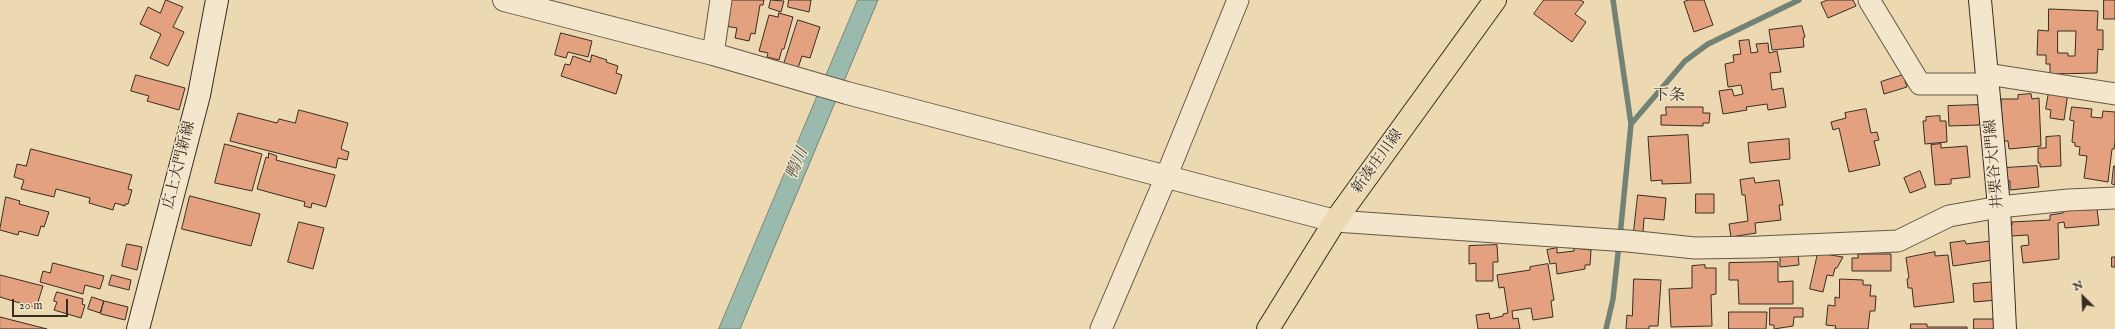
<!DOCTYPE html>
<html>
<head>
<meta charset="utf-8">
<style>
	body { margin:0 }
	#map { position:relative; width:2115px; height:329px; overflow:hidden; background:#ecd9b1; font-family:"IM FELL English",serif }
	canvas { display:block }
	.north { position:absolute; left:2063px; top:277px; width:40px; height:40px; -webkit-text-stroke:3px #f3e6cc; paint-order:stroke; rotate:336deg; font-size:11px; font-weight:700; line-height:16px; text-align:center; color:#382d22 }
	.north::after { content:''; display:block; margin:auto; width:14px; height:18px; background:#382d22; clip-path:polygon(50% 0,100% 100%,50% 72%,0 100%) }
	.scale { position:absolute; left:12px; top:299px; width:56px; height:18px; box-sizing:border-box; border:2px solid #382d22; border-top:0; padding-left:5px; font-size:12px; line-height:14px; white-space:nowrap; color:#382d22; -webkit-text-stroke:3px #f3e6cc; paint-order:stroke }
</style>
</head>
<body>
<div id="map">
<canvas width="2115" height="329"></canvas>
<div class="north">N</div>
<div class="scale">20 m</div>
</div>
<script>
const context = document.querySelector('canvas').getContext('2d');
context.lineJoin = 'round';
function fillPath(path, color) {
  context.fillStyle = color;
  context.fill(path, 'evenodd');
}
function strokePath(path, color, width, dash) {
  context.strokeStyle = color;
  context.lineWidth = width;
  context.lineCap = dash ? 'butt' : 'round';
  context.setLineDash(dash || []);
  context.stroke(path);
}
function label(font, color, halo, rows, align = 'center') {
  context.font = font + ' "IM FELL English","Noto Serif JP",serif';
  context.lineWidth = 3;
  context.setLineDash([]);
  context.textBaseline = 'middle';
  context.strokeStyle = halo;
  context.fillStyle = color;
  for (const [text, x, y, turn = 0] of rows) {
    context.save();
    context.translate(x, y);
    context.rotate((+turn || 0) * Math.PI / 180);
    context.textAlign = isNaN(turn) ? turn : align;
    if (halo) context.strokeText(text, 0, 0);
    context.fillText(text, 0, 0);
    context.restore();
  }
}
const water = new Path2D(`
	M858,0h20l-138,329h-21z`);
const stream = new Path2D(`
	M1613,0l18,124 -11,112
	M1631,124l54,-63 23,-17 91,-44
	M1606,329l7,-30 6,-55`);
const building = new Path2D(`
	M166,0l17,7 -10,20 11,5 -16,34 -18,-8 11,-24 -21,-10 8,-17 12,6z
	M729,0h35l-1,5h-3l-5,29 -4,-1 -2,8 -14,-3 2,-10 -12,-2z
	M771,0l13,1 -3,11 -12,-4z
	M789,0h22l-2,12 -21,-5z
	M1544,0h36l4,2 -9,12 11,8 -14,20 -38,-28z
	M1689,0h15l9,25 -19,7 -10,-30z
	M1828,0h25l3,6 -28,12 -7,-15z
	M2104,0h11v19h-11z
	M2049,9l49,2 -1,19h6v20l-5,-1 -1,24 -47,1v-10h-4v-9h-9l1,-25 10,1zM2058,31h18l-1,25h-7v-3h-10z
	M779,13l14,4 -9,32h-2l-3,11 -12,-3 1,-4 -9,-2 10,-36 9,2z
	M798,20l22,7 -10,31 -8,-2 -4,12 -14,-4z
	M1802,26l3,11 -2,1 1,9 -32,3 -3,-20z
	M561,33l31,8 -4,16 -20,-5 -2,6 -11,-3z
	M1749,40l2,13 7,-1 -2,-8 12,-1 1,10 8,-2 4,21 -11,1 2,17 11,-2 3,19 -18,3 -1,-6 -21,3 1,3 -24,4 -4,-23 13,-2 2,7 9,-2 -2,-9 -13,2 -3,-23 9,-2 -1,-7 8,-1 -2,-13z
	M592,55l15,5 -1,2 12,4 -2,7 6,2 -6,19 -55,-18 4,-12 5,1 3,-9 17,6z
	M136,75l49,13 -6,22 -32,-9 2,-5 -18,-5z
	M1903,75l4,12 -23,7 -3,-12z
	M2049,92l19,1 -4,27 -14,-2 1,-8 -5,-1z
	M2031,94l1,5 7,-1 2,48 -32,3 -1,-8h-5l-2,-42h17v-4z
	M1979,105l1,20 -31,1 -1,-20z
	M1666,107h37v6h7l-1,10h-6v3l-42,-1v-10h5z
	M2072,107l20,2 -1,8 11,1 1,-7 12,1v29l-1,8h-2l-4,33 -24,-4 3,-22 -8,-1 1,-8 -5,-1v-3l-3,-1 2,-21 -4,-1z
	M1866,109l5,24 6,-1 2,8 -5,1 6,24 -31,7 -10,-44 -6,2 -2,-8 15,-4 -1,-5z
	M299,110l49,13 -7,26 8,3 -2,8 -9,-2 -2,10 -106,-27 8,-28 39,10 2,-4 16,4z
	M1940,116v5h6l1,21 -22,2 -2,-23h3v-4z
	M1688,135l3,48 -29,1v-4l-11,1 -3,-44z
	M2060,136l1,30 -21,1v-4h-2v-15h8v-11z
	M1789,139l1,20 -40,4 -2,-20z
	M225,144l37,10 -10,37 -37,-8z
	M1941,144v4l26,-2 3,31 -19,2v5l-16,1 -4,-40z
	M31,149l101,26 -4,14 4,1 -4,14h-3v2l-10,-3 -2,7 -24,-7 1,-5 -34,-9 -2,8 -33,-8 3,-9 -10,-3 3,-13 9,2z
	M269,153l8,3 -1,4 59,15 -9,32 -14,-4 -1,5 -7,-2 1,-4 -48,-13 9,-32 2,1z
	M2037,166l2,21 -29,3v-9h-5l-1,-13z
	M2114,166h1v19l-3,-1z
	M1920,171l6,16 -16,6 -6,-15z
	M1754,178l1,5 24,-3 4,25h-4l2,15 -26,3 1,10 -25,4 -2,-13 19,-3 -3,-26h-3l-2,-15z
	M1696,194h18v19h-18z
	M1638,195l28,3 -2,22 -20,-2 -1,14 -9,-1z
	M190,196l70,18 -9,32 -69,-17z
	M6,197l14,4 -1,3 30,8 -5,15 -3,-1 -3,10 -19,-5 -1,4 -18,-5z
	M2085,208l1,2 11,-1 2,16 -34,3 -1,-6 -6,1 1,36 -36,4 -2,-17 8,-1 -1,-10 -17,1 -2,-11h3v-3l38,-2v-5l13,-2v-3z
	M299,222l25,6 -11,41 -25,-7z
	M1965,241l1,3 24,-3 3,19 -40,6 -3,-23z
	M127,244l15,3 -5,23 -15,-4z
	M1497,245l1,17h-5v19h-17v-18l-7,1v-18z
	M1557,248v5l17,-2v-3l17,2 -1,15h-5v4l-28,5 -1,-11 -6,1 -3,-14z
	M1935,252v4l13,-1 6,47 -40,5 -2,-19h-4l-1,-9 2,-1 -3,-20z
	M1798,253l1,12 -19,2v-12z
	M1818,253l25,4 -6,11h-2l-2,8 -6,-1 -4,17 -13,-3z
	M1858,254h33v17h-39v-13h6z
	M2112,257h3v10h-3z
	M1778,262v20l15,-1v23h-54l-1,-24h-9v-17z
	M53,263l51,13 -4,13 -15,-4 -2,9 -43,-12 3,-11 7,2z
	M1548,264l6,36 -3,1 2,16 -20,3 -2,-12 -19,3 1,8 5,-1 2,11h-42l-2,-14 13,-2 1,6 13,-3v-2l5,-1 -4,-26 -5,1 -2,-13 33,-5v-3z
	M1705,265v3h11v26l-5,1 1,31 -41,1 -2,-38 23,-1v-22z
	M0,275l43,11 -7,22 -36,-11z
	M112,275l19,5 -2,10 -20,-5z
	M1634,279l27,1 -3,46h-9v3h-23l1,-14 5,1z
	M1840,279l23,1v5h8l-1,11h6l-1,15h-5l-2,18h-33l1,-3 -10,-1 2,-20 7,1v-9l4,1z
	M1995,282l2,18 -23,2 -1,-18z
	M57,292l26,7 -1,5 3,1 -4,13 -27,-8 3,-8 -3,-1z
	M92,297l12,4 -4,12 -12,-4z
	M104,301l24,6 -3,13 -24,-6z
	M1770,308h33v9h-9l-1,9 -19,3v-4h-4z
	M1729,312h38l-1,17h-37z
	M0,317l47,12h-47z
	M1974,319h24v10h-24z
	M1911,324h16v3h40v2h-56z`);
const minor = new Path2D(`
	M1869,0l51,84h68
	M713,54l8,-54
	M1987,74l128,20
	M1335,221l293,20 67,7 64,-1 139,-6 51,-25 50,-9 69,-7 47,-2
	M1101,329l65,-152 72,-177`);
const tertiary = new Path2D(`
	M504,0l209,54 134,39 488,128`);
const secondary = new Path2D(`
	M1980,0l19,207 6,122
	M138,329l61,-234 18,-95`);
const primary = new Path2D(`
	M1268,329l67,-108 160,-221`);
const streetNames = [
	["新湊庄川線",1378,162,-54],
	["井栗谷大門線",1995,164,-95],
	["広上大門新線",180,165,-76]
];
const neighbourhoodNames = [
	["下条",1669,97]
];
const waterNames = [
	["鴨川",798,164,-67]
];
fillPath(water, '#99baad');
strokePath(water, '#728275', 1);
strokePath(stream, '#728275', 5.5);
fillPath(building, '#e4a180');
strokePath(building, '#382d22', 1);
strokePath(minor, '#655846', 23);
strokePath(tertiary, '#655846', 24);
strokePath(secondary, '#382d22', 24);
strokePath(primary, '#382d22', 24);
strokePath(minor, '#f3e6cc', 21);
strokePath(tertiary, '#f3e6cc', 22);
strokePath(secondary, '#f3e6cc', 22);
strokePath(primary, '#ecd9b1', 22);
label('15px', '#382d22', '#f3e6cc', streetNames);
label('16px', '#382d22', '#f3e6cc', neighbourhoodNames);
label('italic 16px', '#505045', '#f3e6cc', waterNames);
</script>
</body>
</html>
